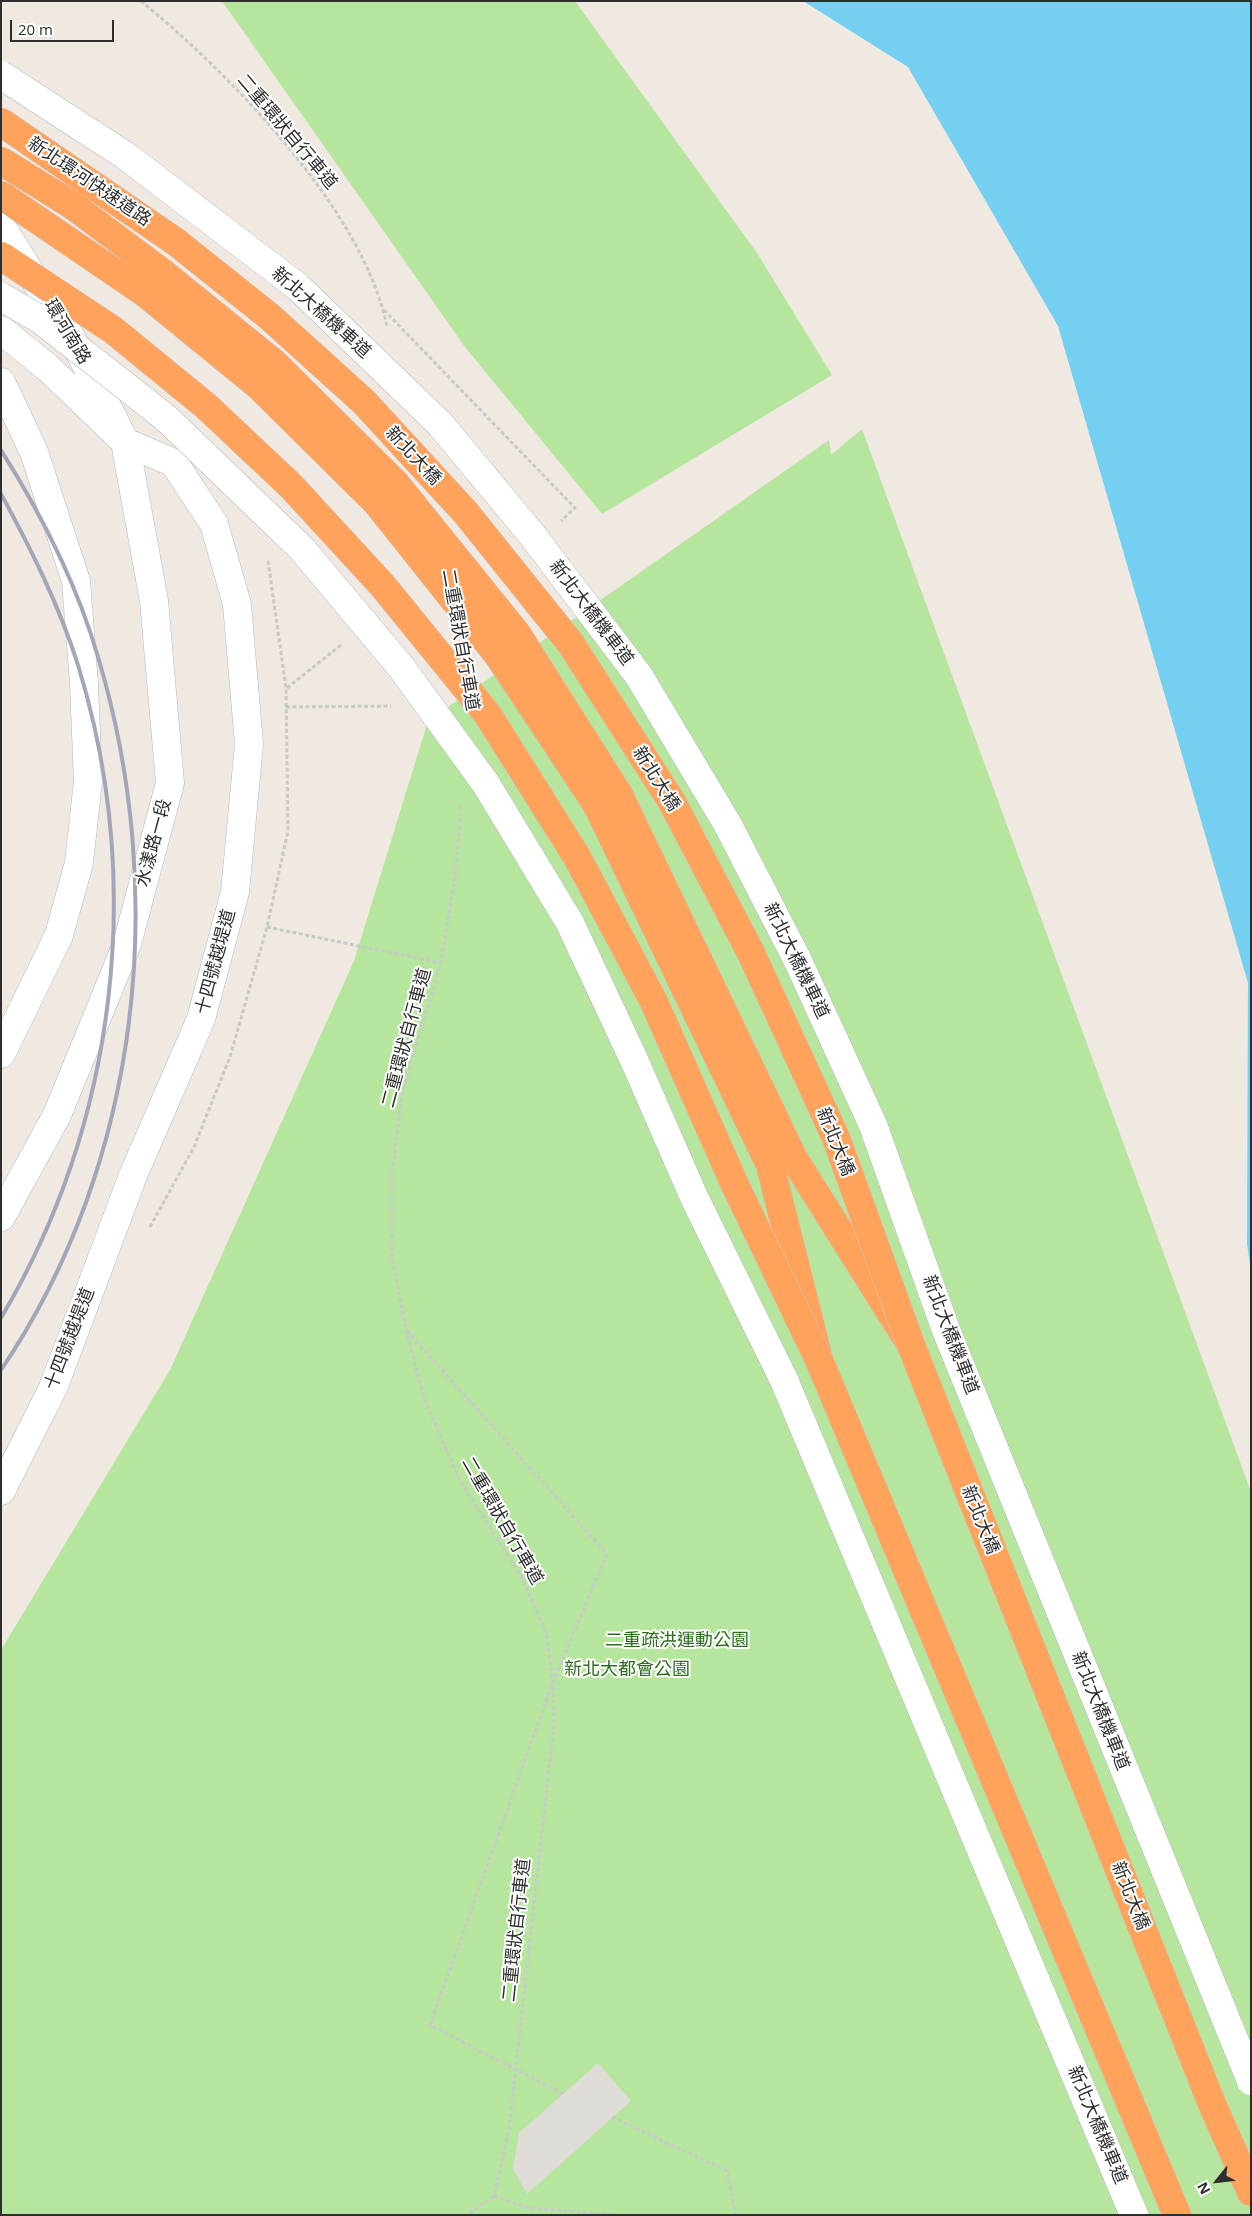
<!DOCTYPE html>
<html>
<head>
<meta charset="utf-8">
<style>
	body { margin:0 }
	#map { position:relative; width:1252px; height:2216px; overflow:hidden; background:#efe9e1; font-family:"Open Sans",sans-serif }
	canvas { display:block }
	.frame { position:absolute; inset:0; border:2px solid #2e2e2e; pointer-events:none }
	.north { position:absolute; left:1192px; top:2156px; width:50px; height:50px; -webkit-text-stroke:4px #fff; paint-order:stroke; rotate:241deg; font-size:14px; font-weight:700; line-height:20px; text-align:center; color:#2e2e2e }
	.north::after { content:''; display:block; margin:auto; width:18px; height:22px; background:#2e2e2e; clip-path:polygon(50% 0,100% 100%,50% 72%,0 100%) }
	.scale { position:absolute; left:10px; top:20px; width:104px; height:22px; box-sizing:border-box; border:2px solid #2e2e2e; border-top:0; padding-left:6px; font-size:15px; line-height:18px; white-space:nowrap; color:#2e2e2e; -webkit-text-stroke:4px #fff; paint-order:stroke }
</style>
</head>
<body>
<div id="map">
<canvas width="1252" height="2216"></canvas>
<div class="frame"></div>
<div class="north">N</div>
<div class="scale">20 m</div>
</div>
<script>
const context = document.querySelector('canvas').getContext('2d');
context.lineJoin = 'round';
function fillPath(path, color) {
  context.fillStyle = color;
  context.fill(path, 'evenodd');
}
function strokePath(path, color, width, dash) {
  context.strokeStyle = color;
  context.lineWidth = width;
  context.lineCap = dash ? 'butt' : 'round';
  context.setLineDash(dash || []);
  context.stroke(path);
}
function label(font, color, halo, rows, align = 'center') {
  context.font = font + ' "Open Sans","Noto Sans TC",sans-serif';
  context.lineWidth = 4;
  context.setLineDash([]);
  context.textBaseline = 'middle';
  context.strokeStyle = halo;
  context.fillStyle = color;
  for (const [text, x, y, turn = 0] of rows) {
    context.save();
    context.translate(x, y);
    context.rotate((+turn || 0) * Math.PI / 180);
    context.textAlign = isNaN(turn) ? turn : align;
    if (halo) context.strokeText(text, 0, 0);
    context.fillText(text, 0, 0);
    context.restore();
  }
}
const green = new Path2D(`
	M222,1h353l182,252 75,122 -230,139 -137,-167z
	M862,429l389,1063v723h-1250v-565l169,-280 184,-409 74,-240 401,-281 2,15z`);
const plaza = new Path2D(`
	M598,2063l33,38 -104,93 -14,-25 6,-36z`);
const water = new Path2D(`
	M803,1h448v1270l-4,-27 1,-261 -190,-657 -150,-259z`);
const path = new Path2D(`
	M141,1c90,74 223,210 246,326
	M384,310l191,198 -14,13
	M287,688l54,-43
	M286,707l105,-1
	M461,806l-6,72 -14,85 -39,130 -10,83v82l14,71 18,70 36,82 62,97 24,55 7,49 1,43 -45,405 -15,66 -27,19
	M267,927l174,36
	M150,1227l44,-80 36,-90 37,-130 21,-96 -2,-143 -18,-127
	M407,1331l200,223 -54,128 -123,343 133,69
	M612,2117l115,54 9,44
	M494,2196l35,12 94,7`);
const minor = new Path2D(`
	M1,226l77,123 47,93 29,159 16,182 -43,161 -70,171 -56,102
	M1,330l47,38 77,74 49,21 40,61 23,80 12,140 -14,148 -34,127 -67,154 -81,215 -52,103
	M1,382l33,70 42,129 8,103 4,97 -9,82 -20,72 -58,119`);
const highway = new Path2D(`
	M794,1159l117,186 301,759 39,88
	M770,1165l49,195 358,855`);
const rail = new Path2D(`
	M1,450c41,65 76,134 97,207 71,236 43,506 -97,713
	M1,494c30,55 58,111 77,171 67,218 39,457 -77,653`);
const minorBridge = new Path2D(`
	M1,75l125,81 172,131 142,137 93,112 106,140 89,149 70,136 75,164 73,205 305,751
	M1,297l39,22 126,99 136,131 99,118 85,117 84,139 65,139 59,135 90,183 350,835`);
const highwayBridge = new Path2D(`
	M1,122l175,120 94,75 94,85 102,111 105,131 101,158 79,151 85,185 75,207
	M1,161l71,44 91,68 111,90 122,121 121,150 102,161 175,364
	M1,195l144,98 114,93 118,117 121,152 99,150 173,360
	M1,256l112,74 93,76 85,80 92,100 105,129 89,142 77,145 81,183 84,175`);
const streetNames = [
	["二重環狀自行車道",287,132,50],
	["新北環河快速道路",89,182,34],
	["新北大橋機車道",321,313,42],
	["環河南路",67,332,59],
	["新北大橋",413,456,47],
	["新北大橋機車道",591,613,53],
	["二重環狀自行車道",460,640,80],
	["新北大橋",656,779,58],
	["水漾路一段",154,843,-75],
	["新北大橋機車道",796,961,64],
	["十四號越堤道",216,962,-75],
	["二重環狀自行車道",407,1038,-75],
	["新北大橋",835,1142,68],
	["新北大橋機車道",950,1335,69],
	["十四號越堤道",70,1339,-69],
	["新北大橋",980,1520,68],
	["二重環狀自行車道",502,1521,60],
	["新北大橋機車道",1100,1711,68],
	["新北大橋",1130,1896,68],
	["二重環狀自行車道",517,1930,-84],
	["新北大橋機車道",1097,2125,67]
];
const parkNames = [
	["二重疏洪運動公園",677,1641],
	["新北大都會公園",627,1670]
];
fillPath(green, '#b6e59e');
fillPath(plaza, '#dfdcd8');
fillPath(water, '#75cff0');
strokePath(minor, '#b4b7c1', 29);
strokePath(highway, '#c9c9c9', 29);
strokePath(path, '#c9c9c9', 3, [4, 2.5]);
strokePath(minor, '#fff', 28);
strokePath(highway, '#ffa35c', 28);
strokePath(rail, '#a3a6b8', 4);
strokePath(minorBridge, '#b4b7c1', 29, []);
strokePath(highwayBridge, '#c9c9c9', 29, []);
strokePath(minorBridge, '#fff', 28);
strokePath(highwayBridge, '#ffa35c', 28);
label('18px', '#2e2e2e', '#fff', streetNames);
label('18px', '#2c6e1b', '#fff', parkNames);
</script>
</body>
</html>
